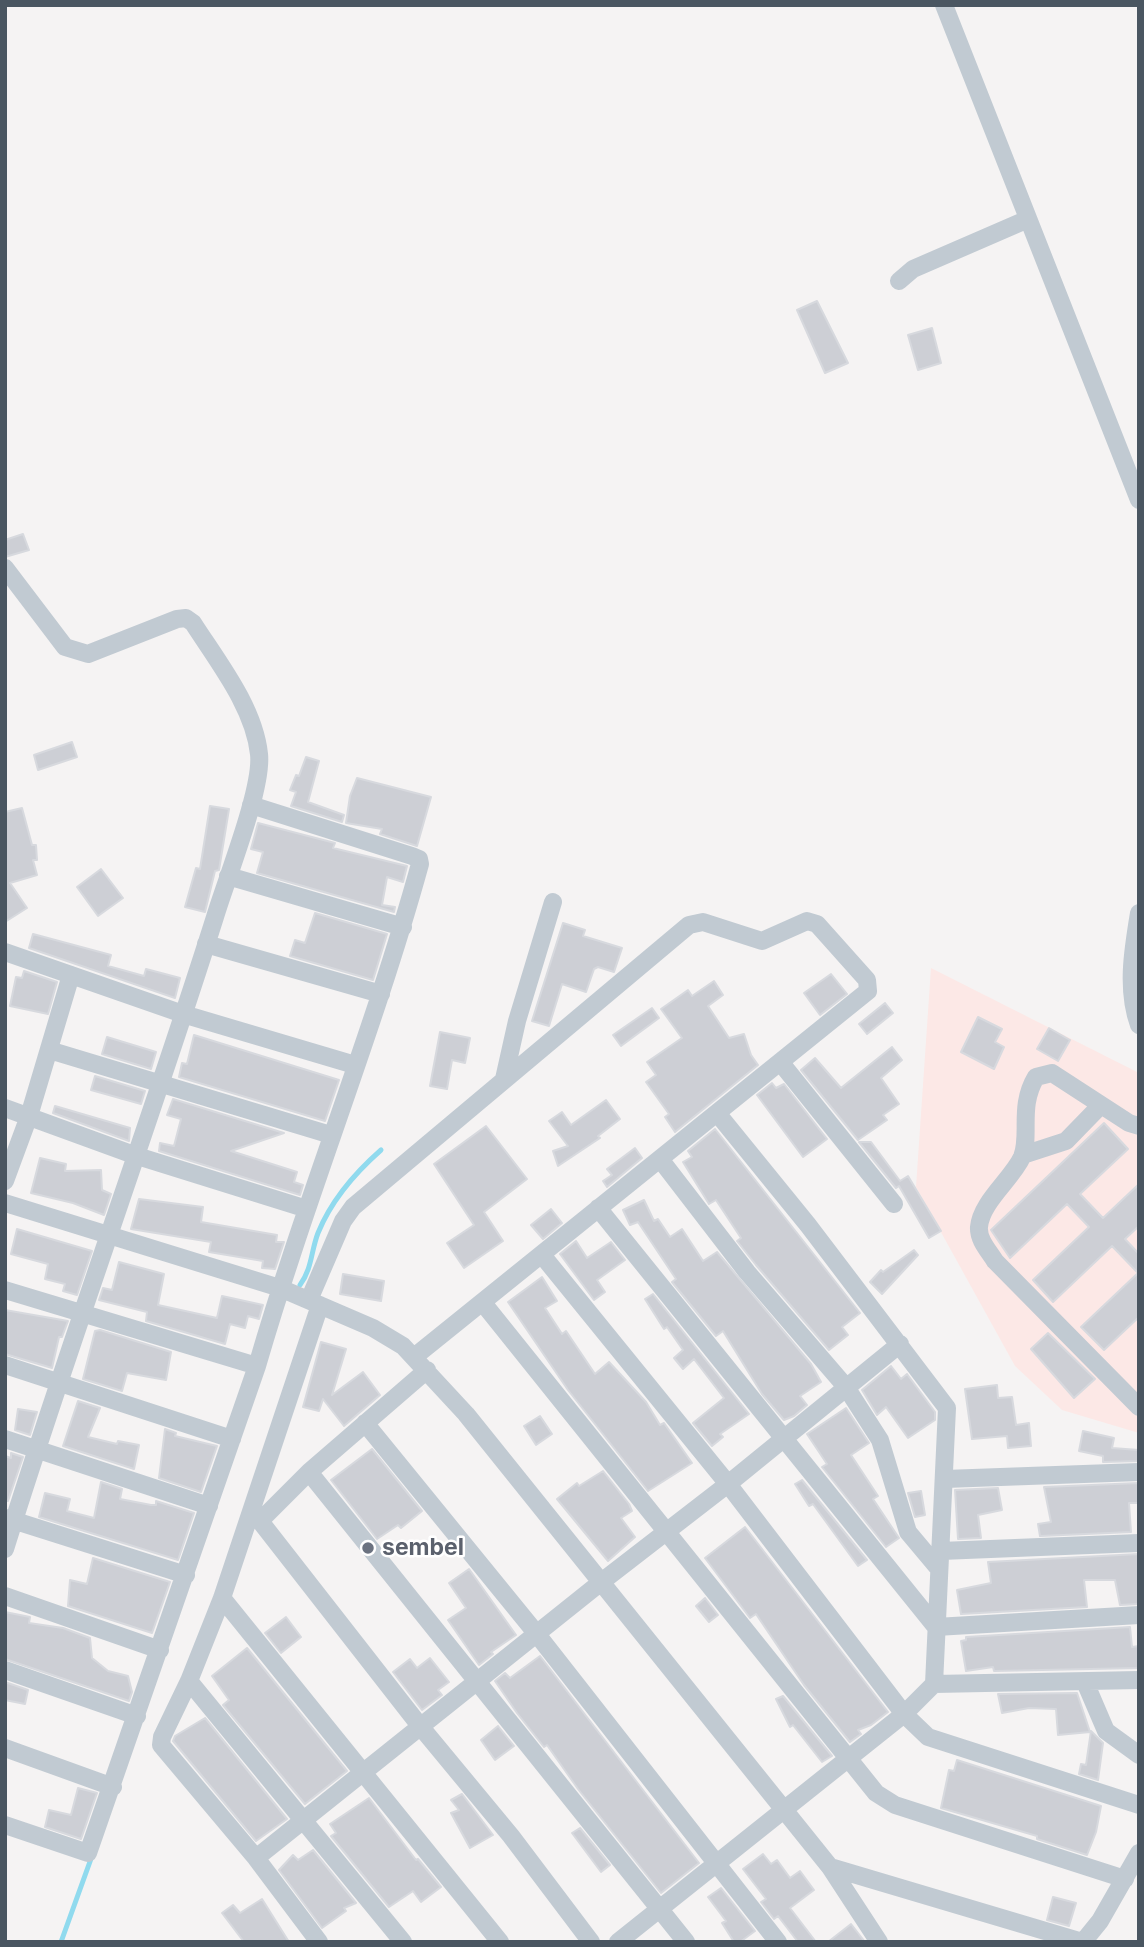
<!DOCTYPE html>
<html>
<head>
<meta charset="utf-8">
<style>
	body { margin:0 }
	#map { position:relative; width:1144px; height:1947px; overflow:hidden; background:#f5f3f3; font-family:Inter,sans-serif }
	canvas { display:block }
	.frame { position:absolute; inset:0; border:7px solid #4a5661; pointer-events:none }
</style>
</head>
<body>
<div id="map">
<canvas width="1144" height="1947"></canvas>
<div class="frame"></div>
</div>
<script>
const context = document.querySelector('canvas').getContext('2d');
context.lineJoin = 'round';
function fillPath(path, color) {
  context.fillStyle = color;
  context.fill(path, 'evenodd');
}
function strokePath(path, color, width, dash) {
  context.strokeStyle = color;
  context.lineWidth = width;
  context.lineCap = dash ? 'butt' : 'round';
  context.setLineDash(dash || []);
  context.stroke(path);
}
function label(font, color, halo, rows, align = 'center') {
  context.font = font + ' Inter,sans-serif';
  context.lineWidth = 5;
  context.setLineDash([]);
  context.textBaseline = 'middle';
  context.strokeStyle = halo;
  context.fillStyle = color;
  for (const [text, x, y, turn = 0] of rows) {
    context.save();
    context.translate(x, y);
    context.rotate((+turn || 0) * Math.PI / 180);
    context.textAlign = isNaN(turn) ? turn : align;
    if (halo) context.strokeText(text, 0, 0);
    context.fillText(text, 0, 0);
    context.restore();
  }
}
const medical = new Path2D(`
	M931,968l208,105v360l-77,-23 -47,-44 -99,-179z`);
const stream = new Path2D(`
	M300,1285c12,-16 11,-34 18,-52 13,-32 38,-61 63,-83
	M61,1942l31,-86`);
const building = new Path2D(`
	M817,301l31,62 -23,10 -28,-63z
	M932,328l9,35 -23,7 -10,-35z
	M23,534l6,16 -24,7v-17z
	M72,742l5,15 -39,13 -4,-15z
	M306,757l13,4 -11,41 36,13 -2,7 -51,-16 5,-14 -6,-2 6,-15 3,1z
	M357,778l74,19 -14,49 -37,-12 2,-5 -36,-6 4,-27z
	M210,806l19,3 -10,61 -4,1 -10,41 -20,-5 11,-39 4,1z
	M22,808l10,37h4l1,15h-4l4,15 -27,8 17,25 -22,14v-110z
	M258,823l77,20 -2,5 74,18 -4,16 -16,-5 -5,28 13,2 -1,5 -137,-39 6,-21 -12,-3z
	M101,869l22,29 -25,18 -21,-29z
	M315,913l72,21 -14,46 -83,-24 5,-16 10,3z
	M563,923l22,7 -2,6 39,12 -8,24 -16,-5 -4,2 -8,23 -24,-8 -13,42 -17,-5z
	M33,934l78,21 -3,11 36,10 2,-7 34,9 -5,20 -146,-50z
	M24,971l33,11 -9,32 -38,-8 6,-29 6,1z
	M831,974l16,20 -27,21 -16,-22z
	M714,981l9,14 -15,11 21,32 15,-4 7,21 7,10 -83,67 -10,-15 4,-3 -23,-32 10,-7 -9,-13 35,-24 -21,-29 27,-19 4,6z
	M885,1003l8,10 -26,21 -8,-10z
	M652,1008l7,10 -38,28 -8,-11z
	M978,1017l24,12 -7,13 9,5 -10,22 -33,-17z
	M1049,1028l21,12 -12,21 -21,-12z
	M440,1032l30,6 -5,25 -13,-3 -5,29 -17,-3z
	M194,1035l145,45 -14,41 -146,-44 3,-14 5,1z
	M107,1037l49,15 -5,17 -49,-15z
	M892,1047l10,13 -21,18 18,26 -16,11 4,5 -29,20 -57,-70 14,-12 26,30z
	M95,1076l50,15 -4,13 -50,-14z
	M772,1083l4,5 8,-4 43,55 -24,18 -46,-62z
	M173,1099l111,34 -53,18 66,21 -3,10 9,3 -3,10 -141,-44 1,-8 14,3 7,-27 -14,-4z
	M606,1100l14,19 -22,17 2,2 -42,28 -5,-15 15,-5 -19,-25 13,-9 9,13z
	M55,1106l75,22 -1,13 -76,-28z
	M1104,1123l24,26 -48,45 23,24 36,-34v42l-14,13 14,15v63l-35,33 -23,-23 57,-54 -26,-27 -59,56 -20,-22 56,-53 -22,-23 -57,54 -19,-28z
	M486,1126l41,53 -43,33 19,29 -39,27 -17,-25 27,-18 -40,-61z
	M715,1129l145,184 -18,14 6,8 -19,15 -73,-85 -19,-24 4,-3 -25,-38 -7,4 -26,-42 9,-5 -4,-6z
	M859,1142h12l29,39 8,-5 33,55 -12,7 -30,-52 -3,2z
	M635,1148l7,10 -35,29 -4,-6 9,-6 -5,-6z
	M40,1158l26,6 -1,7 36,-1 1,20 9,4 -7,21 -31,-12 -42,-10z
	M139,1199l64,8 -2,15 76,13 -1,7h8l-9,27 -13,-1 1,-7 -54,-9 2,-10 -80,-13z
	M644,1200l10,21 4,-2 12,18 12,-8 21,32 14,-9 94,112 10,18 -21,14 7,9 -13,11 -10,4 -22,-26 -39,-63 -7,5 -44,-54 4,-3 -38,-57 -8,3 -7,-15z
	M551,1209l11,14 -19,16 -12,-14z
	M17,1229l75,22 -15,44 -14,-4 2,-7 -20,-5 3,-15 -37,-10z
	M576,1241l11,17 24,-16 14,18 -28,20 8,12 -11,8 -34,-46z
	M914,1250l4,5 -36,39 -12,-12 11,-12 2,2z
	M119,1262l45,12 -6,31 59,13 5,-22 41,9 -4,14 -11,-3 -3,12 -15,-4 -5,20 -79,-23 1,-9 -48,-12 4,-12 9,2z
	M343,1274l41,7 -3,20 -41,-7z
	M542,1277l15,24 -12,7 17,26 4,-3 29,43 14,-12 37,40 14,23 4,-2 28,40 -44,28 -80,-101 -60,-88z
	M653,1294l96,120 -29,20 3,3 -11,9 -19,-23 31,-25 -30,-39 -11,10 -9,-11 9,-8 -16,-23 -3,2 -19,-30z
	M5,1310l63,11 -6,16h-3l-7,31 -47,-14z
	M100,1330l71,22 -5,28 -39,-7 -5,18 -39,-12 12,-48z
	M1048,1333l47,46 -21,19 -43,-49z
	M321,1342l25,7 -14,46 31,-23 17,23 -36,31 -21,-27 -4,12 -16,-4z
	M891,1366l10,13 6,-5 28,38v8l-27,18 -22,-31 -9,8 -15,-25z
	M997,1385l1,13 14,-1 4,28 13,-2 2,23 -23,2 -1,-12 -35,3 -7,-50z
	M78,1401l22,7 -12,29 29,7 1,-3 21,4 -5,24 -71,-23z
	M846,1408l23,35 -18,12 27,41 -5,3 26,39 -13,9 -64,-80 5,-3 -20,-30z
	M18,1409l19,3 -7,23 -15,-5z
	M540,1416l12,18 -16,11 -12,-19z
	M165,1429l11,4 -1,3 42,10 -16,46 -42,-14z
	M1083,1431l31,7 -2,10 27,2v11l-36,1v-6l-24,-5z
	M372,1449l50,62 -21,17 -3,-3 -21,14 -46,-59z
	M11,1453l12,4 -15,44h-3v-45l6,2z
	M603,1471l26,33 3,7 -11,7 14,19 -27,24 -51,-62 20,-16 2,3z
	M802,1480l65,80 -9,6 -45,-62 -4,2 -14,-22z
	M101,1482l21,7 -2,10 31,6h5v-4l38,12 -16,47 -139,-43 6,-24 25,6 -3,12 27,7z
	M1139,1483l-1,20h-9l2,29 -91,4 -2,-12 13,-2 -7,-35z
	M998,1488l4,22 -24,5 3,23 -23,1 -3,-49z
	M921,1491l4,24 -10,2 -7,-24z
	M745,1527l143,185 -17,13 -13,5 3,4 -11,8 -46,-57 -48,-71 -6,4 -45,-60z
	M1139,1554v50l-19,1 -5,-25h-31l3,27 -126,7 -4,-24 34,-7 -3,-21z
	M93,1558l77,24 -18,51 -84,-27 2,-26 17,4z
	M469,1569l47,66 -25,17 2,2 -14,11 -31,-45 18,-12 -17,-25z
	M705,1598l13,17 -9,7 -13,-16z
	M5,1612l25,5 -1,6 34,5 27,10 2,20 16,13 20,5 4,16 -3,9 -124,-42z
	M286,1617l15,20 -20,16 -16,-20z
	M1130,1627l2,20 7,-1v22l-145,3 -1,-4 -27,4 -5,-30 5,-1v-3z
	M247,1648l100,123 -42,33 -82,-99 6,-5 -17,-24z
	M540,1656l159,207 -38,30 -83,-104 -31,-44 -3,2 -27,-34 -22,-32 10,-8 5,5z
	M430,1658l19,24 -11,8 4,5 -20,15 -29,-38 17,-13 7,9z
	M5,1682l23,8 -3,14 -20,-4z
	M1077,1693l13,39 -32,3 -2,-26 -27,-1 -27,5 -4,-19z
	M783,1696l49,60 -10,6 -29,-37 -3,2 -14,-28z
	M205,1718l82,101 -31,22 -83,-100 2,-5z
	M498,1726l16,20 -19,14 -14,-20z
	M1091,1731l12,12 -5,37 -19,-6 2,-10 5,1z
	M957,1760l144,46 -5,26 -9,23 -50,-16v-3l-96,-28 8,-38 5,1z
	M78,1788l19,5 -16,46 -36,-12 4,-17 22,5z
	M462,1794l31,41 -23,13 -19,-35 8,-3 -8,-10z
	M369,1798l47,62 2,-1 23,28 -20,15 -8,-11 -24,16 -58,-71 5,-3 -6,-9z
	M580,1828l30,37 -9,7 -29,-39z
	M313,1850l43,53 -12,5 2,3 -24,17 -43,-58 14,-15 5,5z
	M763,1854l8,10 6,-4 13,18 10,-7 14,19 -24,18 26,34h-18l-20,-26 -4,3 -13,-17 5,-3 -23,-30z
	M721,1888l34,43 -15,11h-6l-12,-19 4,-2 -18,-24z
	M1053,1897l23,6 -7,23 -22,-6z
	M262,1899l27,43h-45l-22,-29 11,-8 7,8z
	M851,1924l14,18h-37z`);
const minor = new Path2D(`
	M944,5l195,495
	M899,281l14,-12 113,-49
	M5,568l60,79 23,7 89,-35 9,-1 7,5c25,39 61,84 66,131 4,34 -33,126 -44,163 -67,212 -144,420 -210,632
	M228,876l175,51
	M1139,913c-6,36 -13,77 0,112
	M206,944l175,50
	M5,952l178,62 172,51
	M49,1050l282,85
	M781,1063l113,141
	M504,1079l13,-58 36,-119
	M5,1108l129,47 173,54
	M1139,1126l-10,-3 -77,-50 -16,4c-18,30 -5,58 -14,80 -10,22 -41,45 -43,70 -1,13 10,24 16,34l144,146
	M1023,1155l43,-14 35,-36
	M660,1159l87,113 99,115 34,53 28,92 31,37
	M5,1181l24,-65 42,-141
	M5,1203l275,85 93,40 30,18 63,68 364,453 252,75
	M598,1208l338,419 203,-12
	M542,1255l186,229 176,230 24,23 211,68
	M5,1290l252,76
	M309,1300l34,-79 10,-14 336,-282 14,-3 59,19 45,-20 10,3 50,56 1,11 -454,366
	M483,1303l393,490 19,12 230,74
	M5,1365l227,74
	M365,1423l171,210 242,309
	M5,1439l204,67
	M309,1472l377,470
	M945,1479l194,-7
	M251,1514l9,7 160,205 91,110 80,106
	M6,1518l180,57
	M260,1521l49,-49 118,-102
	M941,1551l198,-8
	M5,1596l155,54
	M222,1598l278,344
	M5,1670l132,46
	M189,1681l214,261
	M1085,1682l21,49 33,24
	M934,1684l205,-4
	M5,1748l108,39
	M5,1825l83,28 169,-487c49,-169 116,-332 163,-502l-1,-5 -7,-3 -161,-51
	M256,1858l344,-275 128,-99 172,-140
	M830,1867l49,75
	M319,1942l-63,-84 -95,-113 1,-8 27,-56 33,-83 98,-293
	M618,1942l286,-228 30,-30 13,-276 -139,-183 -91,-112
	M1083,1942l17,-21 39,-68`);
const markers = [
	[368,1548,7,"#6b7280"]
];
const worshipNames = [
	["sembel",382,1548]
];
fillPath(medical, '#fce8e6');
strokePath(stream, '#90daee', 5);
fillPath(building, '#cdcfd5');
strokePath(building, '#d7d9de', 2);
strokePath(minor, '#c1cad2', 18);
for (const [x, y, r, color] of markers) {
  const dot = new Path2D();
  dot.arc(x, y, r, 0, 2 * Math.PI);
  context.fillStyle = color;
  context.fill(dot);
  strokePath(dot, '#fff', 2.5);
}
label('bold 23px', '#5b616d', '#fff', worshipNames, 'left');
</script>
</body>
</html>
